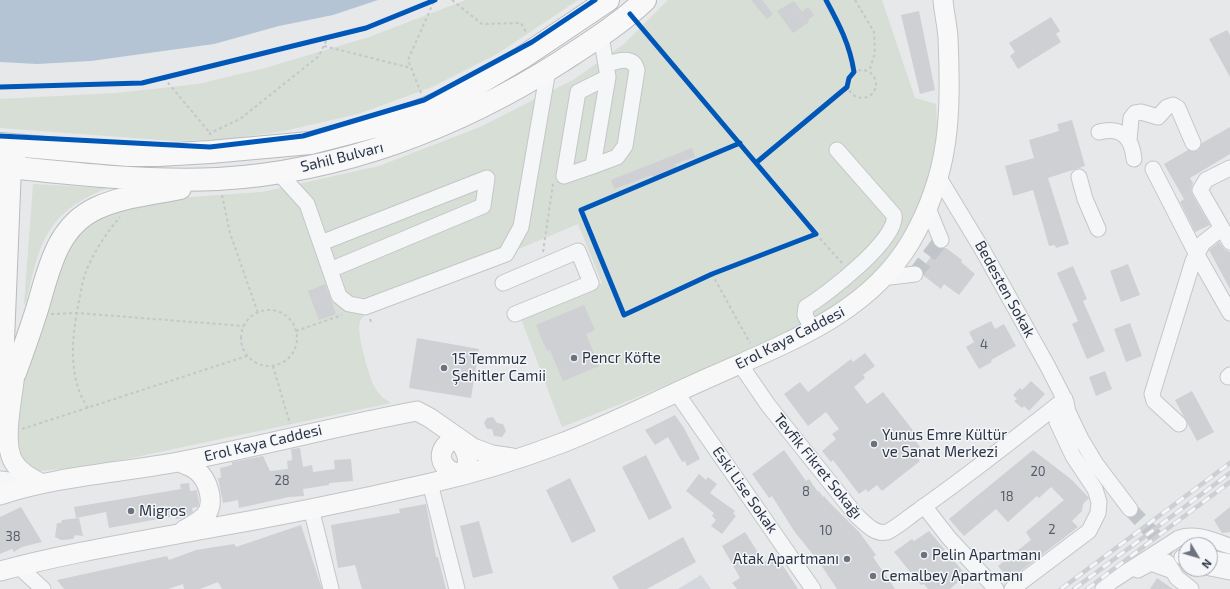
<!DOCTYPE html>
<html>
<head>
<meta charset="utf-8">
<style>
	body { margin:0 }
	#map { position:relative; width:1230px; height:589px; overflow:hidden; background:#e6e8ea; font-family:"Exo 2",sans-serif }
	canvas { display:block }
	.north { position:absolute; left:1178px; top:537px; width:40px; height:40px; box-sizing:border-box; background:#f4f6f9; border:1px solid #a4a8b1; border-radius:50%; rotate:128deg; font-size:11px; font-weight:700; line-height:16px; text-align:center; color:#2b3445 }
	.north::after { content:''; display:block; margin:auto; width:14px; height:18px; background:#6c737f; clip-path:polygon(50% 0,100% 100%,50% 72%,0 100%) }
</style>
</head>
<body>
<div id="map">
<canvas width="1230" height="589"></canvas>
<div class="north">N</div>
</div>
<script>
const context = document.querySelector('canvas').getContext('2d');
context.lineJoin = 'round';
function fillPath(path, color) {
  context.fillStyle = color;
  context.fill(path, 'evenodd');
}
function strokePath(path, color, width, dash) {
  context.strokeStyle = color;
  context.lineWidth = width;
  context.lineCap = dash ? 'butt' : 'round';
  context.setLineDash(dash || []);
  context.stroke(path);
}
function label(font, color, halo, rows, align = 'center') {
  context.font = font + ' "Exo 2",sans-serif';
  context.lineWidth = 3;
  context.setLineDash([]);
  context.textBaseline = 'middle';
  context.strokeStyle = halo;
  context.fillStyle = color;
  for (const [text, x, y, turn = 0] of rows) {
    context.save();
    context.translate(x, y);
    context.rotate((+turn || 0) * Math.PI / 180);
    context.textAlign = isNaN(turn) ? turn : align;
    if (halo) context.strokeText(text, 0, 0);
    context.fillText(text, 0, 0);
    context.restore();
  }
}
const built = new Path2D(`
	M701,575l10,14h-33z`);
const green = new Path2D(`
	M466,0h112l-81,54 -65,33 -74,27 -74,17 -55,8 -55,2 -174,-13v-29l116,-6 82,-9 67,-16 104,-31z
	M668,0h214l33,98 21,6c1,17 2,33 0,49 -2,16 -8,31 -15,46 -20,46 -48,85 -93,112 -31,18 -65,31 -98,46 -55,25 -111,48 -168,70l-42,-111 82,-33 -24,-59 -190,80c-8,4 -25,8 -28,18 -4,10 9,54 14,64 4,8 10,13 17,17l-293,62 -57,6h-9l-14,-9 -7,-50 63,-186 74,-26 114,-8 117,-26 101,-39 93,-47 51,-36z
	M33,184l74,4c-60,25 -67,52 -80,112l-3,5z`);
const water = new Path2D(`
	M0,0h378l-45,15 -54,11 -65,18 -123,17 -54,3 -37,-2z`);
const building = new Path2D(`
	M751,0h11l11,14 -6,5z
	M794,1l8,11 6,-5 6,8 -6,5 1,2 -16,11 -16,-22z
	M919,11l16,79 -15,4 -19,-79z
	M1051,17l9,14 -4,3 5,8 -43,27 -8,-13 5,-4 -6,-9z
	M1227,30l3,5v42l-21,-38z
	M1072,120l13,46 -37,12 21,66 -13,4 -1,-3 -6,1 -16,-56 -20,6 -8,-30 29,-8 -5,-18 30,-9 -2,-7z
	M1230,127v27l-40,24 3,5 -2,7 1,4 18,31 -15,7 -15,-30 4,-3 -20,-35 24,-14 9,1 3,-3 2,-5z
	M692,148l3,9 -20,7 2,4 -24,10 -1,-3 -38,14 -3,-9z
	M1219,242l6,8 5,2v37l-21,-39z
	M937,248h9l16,12 -1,2 14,12 -16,21 -15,-11 -3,5 -17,-13 -2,-7z
	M1128,264l12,31 -19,7 -11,-31z
	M1073,266l14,33 -4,2 22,50 -18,8 -15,-35 6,-3 -21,-48z
	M325,284l11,30 -17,6 -11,-29z
	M584,305l11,25 -9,4 13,32 -36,15 -13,-31 -3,1 -11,-26z
	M991,321l4,8 9,-5 12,22 -25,14 1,2 -13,7 -13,-22 8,-5 -5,-10z
	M1130,323l12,33 -16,6 -12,-33z
	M417,338l62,11 -8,49 -62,-10z
	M865,353l10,13 -12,9 2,3 -11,9 13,17 16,-12 36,46 -4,2 6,8 -4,4 3,3 -3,2 3,4 -38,30 -5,-6 -9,7 -2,-3 -7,5 -26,-34 -2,2 -9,-11 14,-12 -4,-5 7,-5 -13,-17 -18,14 -24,-32 16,-12 8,10 43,-33 2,3z
	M1105,371l7,18 -16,7 -7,-19z
	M1031,381l14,13 -16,17 -5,-5 -2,2 -8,-7 3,-2 -4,-4 7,-7 2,2z
	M1192,391l22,41 -17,9 -22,-41z
	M675,415l9,13 16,31 -13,7 -2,-5 -3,1 -14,-25 -13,8 -10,-15z
	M493,417l4,6 6,1 3,7 -4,6 -8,-1 -2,-7h-5l-3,-6 3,-5z
	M300,448l3,19 9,-2 1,7 22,-3 -1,-9 17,-1 2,22 -24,2v2l-26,4 1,7 -15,1 -50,11 -1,-8 -15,3 -5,-25h3l-1,-10 12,-3v-3l31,-6 7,15 18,-2 -1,-8 5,-1 -1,-11z
	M784,450l22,31 3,-2 9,13 1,-1 4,6 1,-1 5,6 30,30 17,23 -3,2 22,32h-58l-18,-27 -25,-31 -22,-35 -3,2 -17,-24z
	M1033,450l39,30 17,18 -6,6 -1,7 -10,10 6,6 -69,53 -11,-14 33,-26 -5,-8 38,-32 -13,-13 -12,11 -2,-2 -29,26 -12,-13 -32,27 -15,-17z
	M646,455l26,53 -23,12 -27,-53z
	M699,474l7,6 2,-3 9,7 -7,9 25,18 -2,2 3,3 -14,18 -11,-8 5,-6 -4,-4 2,-3 -28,-22z
	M570,478l26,53 -24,12 -26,-53z
	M189,483l1,8 7,-1 2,13 -1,4 -6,1 1,4 -10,6 -7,1 -1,-3 -66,12 -3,-16 -30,6 -2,-11 107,-18 -1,-5z
	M426,504l10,53h2l8,32h-84l-7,-24 -17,3 -7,-43 69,-12 -1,-4z
	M21,507l21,35 -20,5 -8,5 -2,-3 -12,5v-37z
	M1230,507v25l-8,1 -8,-13z
	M79,518l4,18 -8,-1 -2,4 -12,1 -6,-3 2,-14h4l1,-3z
	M479,521l14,52 -20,5 -13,-52z
	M301,525l21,64h-100l-4,-7 -18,7h-16l-1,-5 -15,5h-104l-7,-9 110,-24 2,4 27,-10 38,-6 2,3z
	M929,531l37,44 -16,14h-22l-4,-5 -3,1 -27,-33 18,-13 2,2z
	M745,532l19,30 12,-7 22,34h-61l-5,-6 8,-5 -18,-32z
	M683,537l13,25 -49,27h-28l-7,-12z
	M1157,578l16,11h-23z`);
const minorTunnel = new Path2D(`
	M915,274l26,-34
	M1130,509l28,30 24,18`);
const path = new Path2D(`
	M452,0l30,24 39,-1 6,11
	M826,0c13,24 24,45 28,72
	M855,0l19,32 1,21 -6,19
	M640,25l176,209 -104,40 -88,41 -43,-105 159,-67
	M324,46l87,22
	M848 84a14 14 0 1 1 28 0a14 14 0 1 1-28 0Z
	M164,78l46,55
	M421,93l-13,-33 26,-59
	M210,135v-2l30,-14 79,-63 9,-19
	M757,162l90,-75
	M222,195l8,38 28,80
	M816,234l27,30
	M543,252l10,-68
	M712,274l38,69
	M241 338a28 28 0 1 1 56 0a28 28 0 1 1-56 0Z
	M51,314l26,-1 167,13
	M370,319l2,5
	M296,331l46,-16
	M273,366l17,58
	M88,408c-21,-31 -16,-72 -9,-107 2,-9 3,-18 6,-27 7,-19 21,-41 35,-57
	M22,429l225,-73`);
const minor = new Path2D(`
	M601,36l7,41 -15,89 -29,10 14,-84 30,-15
	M1099,132c23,-6 33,6 35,27
	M1129,140l2,-22 4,-5 6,-1 17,5 9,-10 6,-2 5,3 15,35
	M593,166l24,-9 8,-11 12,-76c-4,-15 -20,-9 -31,-5
	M1230,168l-24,12 -6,10 30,52
	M1153,169l44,86 33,58
	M278,172l29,32 32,92 10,8 16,3 141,-53 15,-27 27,-157
	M1079,177l6,22 13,30
	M939,178l43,71 65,116 19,37 2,10 13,27 15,25 34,45
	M928,208l13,32
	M321,243l166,-65 -4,28 -153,64
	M882,278l33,-4
	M503,283l75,-32 13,32 -76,31
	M812,329l-7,-14 1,-8c20,-12 93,-68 88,-92l-57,-65
	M740,364l28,41 88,110c8,7 18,20 31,17 8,-3 24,-17 32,-22 50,-35 98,-73 146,-111
	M1228,377l2,-2
	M676,392l137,197
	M1179,424l-25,-23 -2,-7 41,-133 10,-18 19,-15
	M0,479l37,4
	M430,483l27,106
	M924,506l25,32 47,51
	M311,508l20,81
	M1182,557l4,2
	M1210,558l20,4
	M1167,562l10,16 14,11
	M18,566l25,23
	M1210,568l20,4
	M1138,570l13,-7 19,7
	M1012,589l77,-58 9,-18 1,-11 -4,-13 -22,-33 -16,-34 1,-6 8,-14
	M1103,589l9,-8 67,-43c18,-6 34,3 51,8`);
const major = new Path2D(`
	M15,373c-2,23 -13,68 -2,88 6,11 18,17 29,23
	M458,438c8,13 14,23 5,36 -27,-2 -29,-29 -5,-36z
	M179,462c5,2 12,4 17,8 12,9 20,33 9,46 -6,6 -14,10 -21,14
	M0,495c57,-19 119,-22 178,-33 80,-15 159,-36 239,-51l13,7 43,30 19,7 20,3
	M0,571c64,-17 129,-28 194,-40 80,-14 159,-30 237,-48 44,-10 89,-24 131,-40 52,-20 102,-46 153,-68 73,-33 153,-61 196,-134 40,-69 40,-127 37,-204 -1,-12 -4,-25 -5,-37`);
const highway = new Path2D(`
	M0,144l128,11h30l52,-3 100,-9 82,-21 67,-27 64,-38 85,-57
	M0,166c72,8 145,16 218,13 123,-7 241,-52 344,-118 29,-19 58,-37 83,-61
	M15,373c8,-22 16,-44 23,-67 11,-37 19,-80 59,-98 26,-12 55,-14 83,-20
	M0,415l10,-248 5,-14`);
const rail = new Path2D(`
	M1061,589l169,-126
	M1074,589l156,-116
	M1087,589l143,-107`);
const cycleway = new Path2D(`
	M630,14l186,220 -104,40 -88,41 -43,-105 159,-67
	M0,87l142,-4 224,-55 69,-28
	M0,136l210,11 93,-11 121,-36 108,-58 63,-42
	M757,162l90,-75 2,-9 5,-6c-4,-27 -15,-48 -28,-72`);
const markers = [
	[574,358,4,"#6c737f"],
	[444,368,4,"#6c737f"],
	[874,444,4,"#6c737f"],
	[131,511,4,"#6c737f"],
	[924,555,4,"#6c737f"],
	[847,559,4,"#6c737f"],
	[873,576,4,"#6c737f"]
];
const numberNames = [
	["4",984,345],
	["20",1038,472],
	["28",282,481],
	["8",806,492],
	["18",1007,497],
	["2",1052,530],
	["10",826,531],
	["38",13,537]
];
const streetNames = [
	["Sahil Bulvarı",342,157,-14],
	["Bedesten Sokak",1005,289,61],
	["Erol Kaya Caddesi",790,338,-27],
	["Erol Kaya Caddesi",263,443,-13],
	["Tevfik Fikret Sokağı",818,466,51],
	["Eski Lise Sokak",745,490,55]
];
const poiNames = [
	["Pencr Köfte",582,358],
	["15 Temmuz",452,359],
	["Şehitler Camii",452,376],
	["Yunus Emre Kültür",882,435],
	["ve Sanat Merkezi",882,452],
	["Migros",139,511],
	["Pelin Apartmanı",932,555],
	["Atak Apartmanı",839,559,"right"],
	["Cemalbey Apartmanı",881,576]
];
fillPath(built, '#d4d7dd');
fillPath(green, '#d6ded6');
fillPath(water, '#b4c4d5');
fillPath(building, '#ced0d3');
strokePath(minorTunnel, '#c1c4c9', 15, [15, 8]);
strokePath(minor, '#c4c6c8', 17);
strokePath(major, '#c2c5c8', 21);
strokePath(highway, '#b8bbbf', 24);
strokePath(path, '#c5c6ca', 2, [3, 3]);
strokePath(minor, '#f5f6f7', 15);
strokePath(major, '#f8f8f8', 19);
strokePath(highway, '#f8f8f8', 22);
strokePath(rail, '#cecfd2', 4.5);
strokePath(rail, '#f4f6f9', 3, [9]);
strokePath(cycleway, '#0057b8', 5);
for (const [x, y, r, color] of markers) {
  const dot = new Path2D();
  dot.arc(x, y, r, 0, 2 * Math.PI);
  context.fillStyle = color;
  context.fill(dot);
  strokePath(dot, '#f4f6f9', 1.5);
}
label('13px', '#545c69', null, numberNames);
label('15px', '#2b3445', '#f4f6f9', streetNames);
label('15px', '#2b3445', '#f4f6f9', poiNames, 'left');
</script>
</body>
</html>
